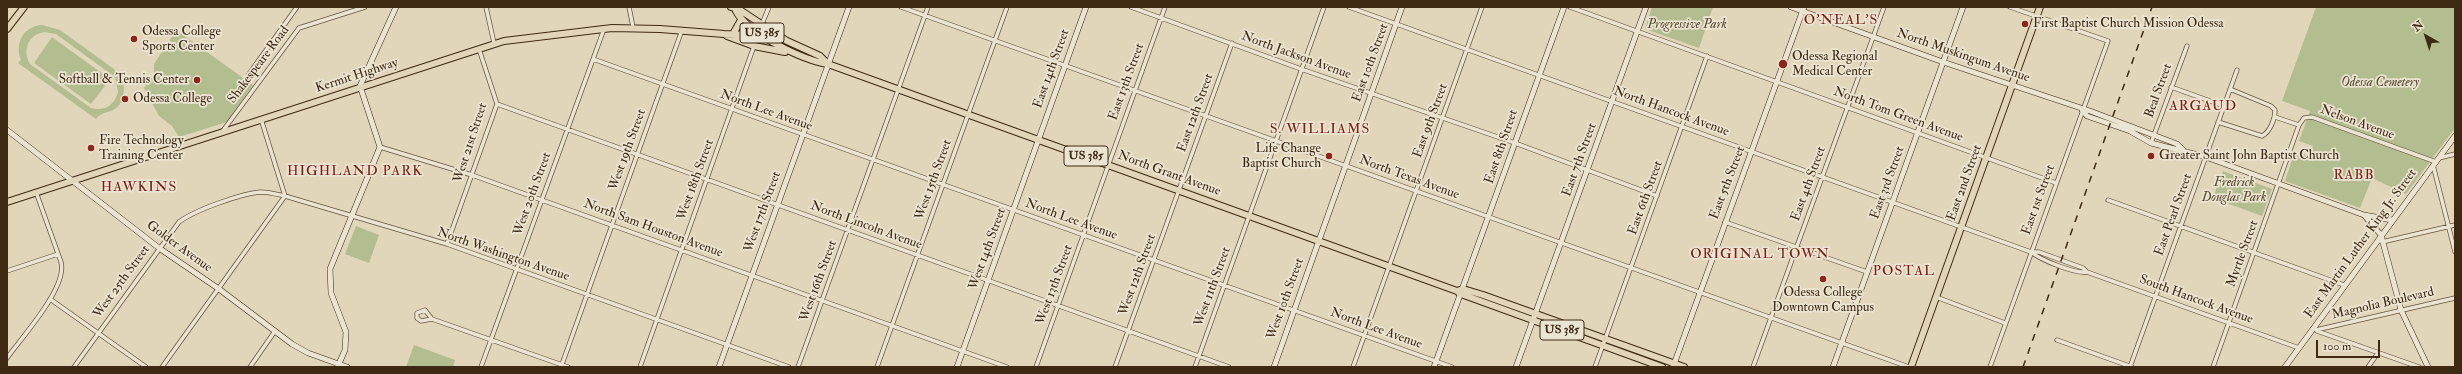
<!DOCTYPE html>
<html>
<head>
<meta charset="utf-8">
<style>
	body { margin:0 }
	#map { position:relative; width:2462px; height:374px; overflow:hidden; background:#e1d6ba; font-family:"IM FELL Double Pica",serif }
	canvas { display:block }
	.frame { position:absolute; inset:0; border:8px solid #3e2913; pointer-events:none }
	.north { position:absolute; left:2406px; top:16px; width:40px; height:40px; -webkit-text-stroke:3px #ece4d2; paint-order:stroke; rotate:321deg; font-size:11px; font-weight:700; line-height:16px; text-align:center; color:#3e2913 }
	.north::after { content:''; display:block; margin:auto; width:14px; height:18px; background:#3e2913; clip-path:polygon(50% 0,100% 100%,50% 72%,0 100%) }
	.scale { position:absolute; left:2316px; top:340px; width:64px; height:18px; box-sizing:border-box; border:2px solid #3e2913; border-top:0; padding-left:5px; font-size:12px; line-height:14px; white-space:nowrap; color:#3e2913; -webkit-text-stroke:3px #ece4d2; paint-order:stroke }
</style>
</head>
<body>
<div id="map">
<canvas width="2462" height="374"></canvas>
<div class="frame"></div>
<div class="north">N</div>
<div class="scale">100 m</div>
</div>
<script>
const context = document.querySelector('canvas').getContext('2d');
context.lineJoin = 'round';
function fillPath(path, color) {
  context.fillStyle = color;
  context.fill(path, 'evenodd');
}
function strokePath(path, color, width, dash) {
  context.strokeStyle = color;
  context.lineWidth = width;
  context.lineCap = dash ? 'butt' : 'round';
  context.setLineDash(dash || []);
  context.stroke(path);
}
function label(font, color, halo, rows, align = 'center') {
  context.font = font + ' "IM FELL Double Pica",serif';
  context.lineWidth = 3.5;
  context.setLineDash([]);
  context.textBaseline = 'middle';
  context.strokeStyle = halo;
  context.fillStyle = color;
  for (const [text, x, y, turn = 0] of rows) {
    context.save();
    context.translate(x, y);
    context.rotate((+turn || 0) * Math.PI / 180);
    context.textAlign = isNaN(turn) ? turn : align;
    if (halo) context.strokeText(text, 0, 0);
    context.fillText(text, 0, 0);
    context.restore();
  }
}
const green = new Path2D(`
	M1652,7h61l-14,41 -54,-19z
	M2316,7h139v121l-49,66 -34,-16 -12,30 -75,-27 10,-30 14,5 4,-10 -14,-5 11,-30 -28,-10z
	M42,25l18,5 54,39 8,9 2,10c-2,30 -19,19 -28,31l-78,-56 3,-3c-7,-17 3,-34 21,-35zM44,32l12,2 59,43 3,15c-3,13 -14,20 -27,16l-61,-44c-8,-14 -2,-29 14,-32z
	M179,32l74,53 -26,37 -48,15 -7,-11 -13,-10 -15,-28 10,-14v-10l19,-29z
	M52,37l58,42 -19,25 -57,-41z
	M2223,171l49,18 -10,27 -49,-18z
	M356,226l23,9 -10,28 -24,-9z
	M414,345l41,15 -2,7h-47z`);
const street = new Path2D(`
	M486,7l8,36
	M629,7l4,20
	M901,7l1008,360
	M1131,7l170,62 214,74 142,53
	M1349,7l682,245h8l44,16 4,4 212,76
	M1570,7l486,176
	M762,24l7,-17
	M593,59l859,308
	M249,74l48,-67
	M2171,87l53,19
	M497,104l732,263
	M2275,117l24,8
	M261,119l24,77 162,48 342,123
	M2218,122l44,14c8,-4 13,-17 13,-26l-4,-4 -41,-17
	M222,132l77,-104 66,-21
	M2151,143l36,-97
	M380,147l92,28 535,192
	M2439,158l16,-4
	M2433,165l22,87
	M2108,200l236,85
	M1725,222l142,50
	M2382,242l73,-17
	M447,244l50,-140 -18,-55
	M2031,252c10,8 44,22 56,20
	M7,271l51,-17
	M1936,297l69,26
	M50,299l96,68
	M432,319l-7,-9 -8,3v5l4,3 11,-2 136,48
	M2316,330l139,-32
	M2317,331l102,36
	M2057,340l75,27
	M7,358c15,-21 61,-71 54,-96l-25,-70
	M74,367l105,-145c16,-12 61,-28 81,-30 8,0 16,2 25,4l-123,171
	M250,367l25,-36
	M481,367l123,-338
	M561,367l121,-337
	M640,367l114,-321
	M798,367l130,-360
	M877,367l130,-360
	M1036,367l129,-360
	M1115,367l117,-324
	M1195,367l129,-360
	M1353,367l129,-360
	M1595,367l112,-311
	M1753,367l131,-360
	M1990,367l118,-326 -98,-34
	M2130,367l107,-297
	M2213,367l86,-242 5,-7 8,-1 124,45
	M2368,367l10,-14`);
const secondary = new Path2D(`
	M1791,7l152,55 147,49 87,33 6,6
	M2082,110l5,6 43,15 21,12 55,14 158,58 17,20 20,75 27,57
	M7,130l152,118 60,41 73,55 16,9 39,14
	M2364,215l28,5
	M338,366l7,-16 1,-18 -15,-39 -1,-24 50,-122 -20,-61 36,-79
	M719,367l130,-360
	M957,367l129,-360
	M1274,367l128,-360
	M1434,367l130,-360
	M1516,367l130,-360
	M1673,367l131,-360
	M1833,367l130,-360
	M2285,367l170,-231`);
const primary = new Path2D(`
	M731,7l9,3 47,31 33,15 8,8
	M736,11c12,23 67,49 92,53l629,227 4,3 201,73
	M7,29l17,-22
	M733,34l8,-14
	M727,36l27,10 31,6
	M7,202l497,-161 108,-13 48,1 64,5 54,1
	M1457,291l6,-2 20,6 201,72
	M1911,367l129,-360`);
const rail = new Path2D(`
	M2023,367l129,-360`);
const markers = [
	[2025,24,4,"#8f2418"],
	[134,39,4,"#8f2418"],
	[1783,64,5,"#8f2418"],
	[197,80,4,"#8f2418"],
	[125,99,4,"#8f2418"],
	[91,148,4,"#8f2418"],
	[1329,156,4,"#8f2418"],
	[2151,156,4,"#8f2418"],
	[1823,279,4,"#8f2418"]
];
const shields = [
	[762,33,44],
	[1086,156,44],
	[1562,330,44]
];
const shieldNames = [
	["US 385",762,33],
	["US 385",1086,156],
	["US 385",1562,330]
];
const poiNames = [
	["First Baptist Church Mission Odessa",2033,24],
	["Odessa College",142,32],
	["Sports Center",142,47],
	["Odessa Regional",1792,57],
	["Medical Center",1792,72],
	["Softball & Tennis Center",189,80,"right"],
	["Odessa College",133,99],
	["Fire Technology",99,141],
	["Training Center",99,156],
	["Life Change",1321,149,"right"],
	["Baptist Church",1321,164,"right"],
	["Greater Saint John Baptist Church",2159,156],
	["Odessa College",1823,293,"center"],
	["Downtown Campus",1823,308,"center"]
];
const parkNames = [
	["Progressive Park",1687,25],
	["Odessa Cemetery",2380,83],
	["Fredrick",2234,183],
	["Douglas Park",2234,198]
];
const streetNames = [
	["North Jackson Avenue",1296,56,20],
	["North Muskingum Avenue",1963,56,19],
	["East 10th Street",1371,63,-70],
	["Shakespeare Road",259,65,-53],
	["East 14th Street",1052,69,-70],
	["Kermit Highway",357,76,-18],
	["East 13th Street",1127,82,-70],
	["Beal Street",2159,91,-70],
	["North Lee Avenue",766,111,20],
	["North Hancock Avenue",1671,112,20],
	["East 12th Street",1196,113,-70],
	["North Tom Green Avenue",1898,115,20],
	["East 9th Street",1431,121,-70],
	["Nelson Avenue",2357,123,20],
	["West 21st Street",471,143,-72],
	["East 8th Street",1502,147,-71],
	["West 19th Street",628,150,-70],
	["East 7th Street",1580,160,-70],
	["North Grant Avenue",1169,174,20],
	["North Texas Avenue",1409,178,20],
	["West 18th Street",696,180,-70],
	["West 15th Street",934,180,-70],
	["East 5th Street",1728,183,-69],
	["East 3rd Street",1888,183,-70],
	["East 2nd Street",1965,183,-70],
	["East 4th Street",1809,184,-70],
	["West 20th Street",533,194,-70],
	["East 6th Street",1646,198,-70],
	["East 1st Street",2039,200,-70],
	["West 17th Street",763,212,-70],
	["East Pearl Street",2174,215,-70],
	["North Lee Avenue",1071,220,20],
	["North Lincoln Avenue",866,226,20],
	["North Sam Houston Avenue",653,229,20],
	["East Martin Luther King Jr. Street",2361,244,-54],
	["Golder Avenue",179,247,36],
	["West 14th Street",988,249,-70],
	["Myrtle Street",2243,254,-70],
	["North Washington Avenue",503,255,19],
	["West 12th Street",1138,275,-70],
	["West 16th Street",819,281,-70],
	["West 25th Street",122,282,-54],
	["West 13th Street",1055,285,-70],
	["West 11th Street",1213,287,-70],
	["West 10th Street",1286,299,-70],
	["South Hancock Avenue",2196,300,20],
	["Magnolia Boulevard",2383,304,-13],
	["North Lee Avenue",1376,329,20]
];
const neighbourhoodNames = [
	["O'NEAL'S",1841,21],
	["ARGAUD",2203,107],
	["S. WILLIAMS",1320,130],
	["HIGHLAND PARK",355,172],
	["RABB",2354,176],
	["HAWKINS",139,188],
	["ORIGINAL TOWN",1760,255],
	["POSTAL",1904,272]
];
fillPath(green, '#b2be90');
strokePath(street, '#67543d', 5);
strokePath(secondary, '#3e2913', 6);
strokePath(primary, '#3e2913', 8);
strokePath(street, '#ece4d2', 3.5);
strokePath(secondary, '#ece4d2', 5);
strokePath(primary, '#e1d6ba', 6);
strokePath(rail, '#3e2913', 1.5, [7, 7]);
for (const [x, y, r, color] of markers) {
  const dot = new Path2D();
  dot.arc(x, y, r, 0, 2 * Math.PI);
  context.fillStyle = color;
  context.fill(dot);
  strokePath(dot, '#ece4d2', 1.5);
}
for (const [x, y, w] of shields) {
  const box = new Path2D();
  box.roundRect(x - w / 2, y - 10, w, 20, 3);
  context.fillStyle = '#ece4d2';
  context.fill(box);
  strokePath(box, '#3e2913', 1);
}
label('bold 12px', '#3e2913', null, shieldNames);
label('13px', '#3e2913', '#ece4d2', poiNames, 'left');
label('italic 13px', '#55472c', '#ece4d2', parkNames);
label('13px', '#3e2913', '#ece4d2', streetNames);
context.letterSpacing = '1px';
label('14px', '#7a1f14', '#ece4d2', neighbourhoodNames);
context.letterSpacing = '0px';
</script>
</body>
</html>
